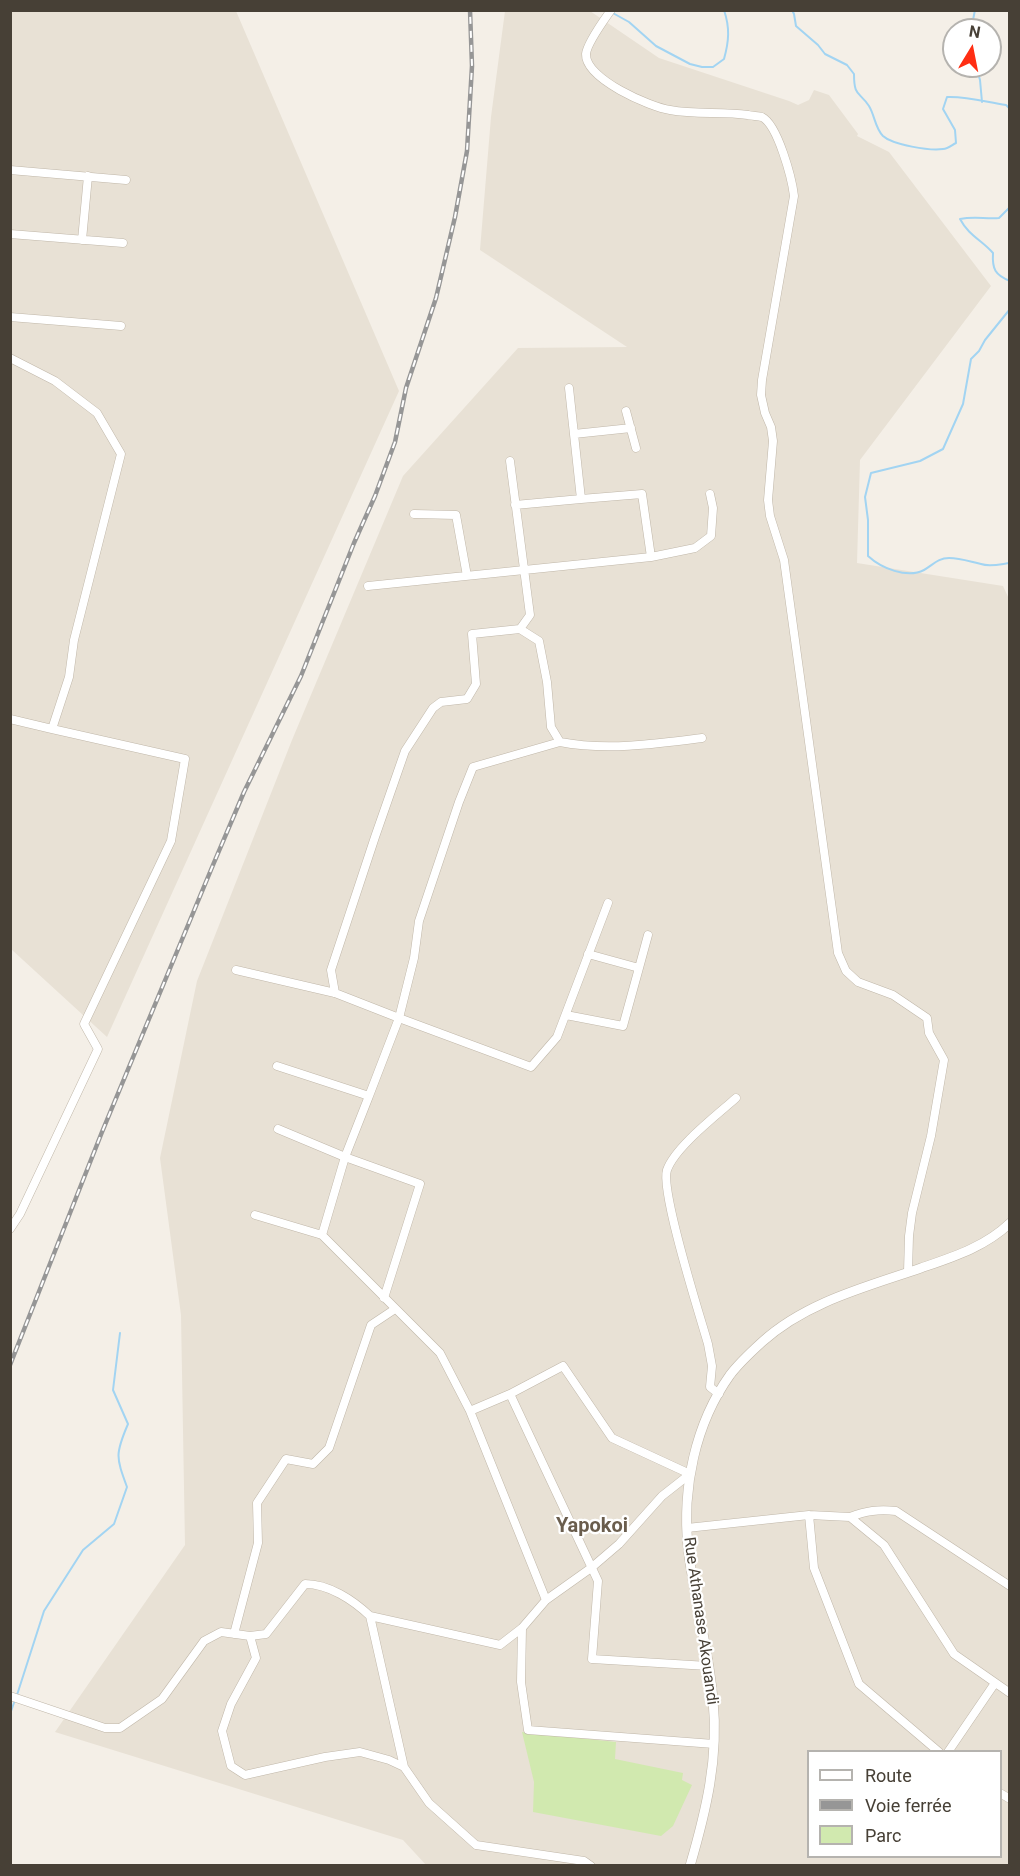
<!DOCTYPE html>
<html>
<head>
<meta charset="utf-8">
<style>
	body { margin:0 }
	#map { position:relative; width:1020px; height:1876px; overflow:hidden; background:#f4efe7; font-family:Roboto,sans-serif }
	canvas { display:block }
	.frame { position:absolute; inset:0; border:12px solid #474036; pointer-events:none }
	.legend { position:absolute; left:807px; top:1750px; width:195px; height:108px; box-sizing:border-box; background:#fff; border:2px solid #b5b3af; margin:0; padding:8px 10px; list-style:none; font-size:18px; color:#474036 }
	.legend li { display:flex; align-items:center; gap:12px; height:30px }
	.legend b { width:30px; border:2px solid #b5b3af }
	.north { position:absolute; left:942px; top:18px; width:60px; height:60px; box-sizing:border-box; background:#fff; border:2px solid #b5b3af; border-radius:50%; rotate:10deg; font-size:16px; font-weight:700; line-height:24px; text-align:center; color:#474036 }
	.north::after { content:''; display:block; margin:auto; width:21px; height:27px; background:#ff2e13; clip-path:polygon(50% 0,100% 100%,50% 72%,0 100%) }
</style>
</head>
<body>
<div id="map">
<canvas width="1020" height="1876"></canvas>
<div class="frame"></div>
<ul class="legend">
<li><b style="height:8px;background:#fff"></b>Route</li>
<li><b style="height:8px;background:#969696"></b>Voie ferrée</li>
<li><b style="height:16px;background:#d1e9af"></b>Parc</li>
</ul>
<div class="north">N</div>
</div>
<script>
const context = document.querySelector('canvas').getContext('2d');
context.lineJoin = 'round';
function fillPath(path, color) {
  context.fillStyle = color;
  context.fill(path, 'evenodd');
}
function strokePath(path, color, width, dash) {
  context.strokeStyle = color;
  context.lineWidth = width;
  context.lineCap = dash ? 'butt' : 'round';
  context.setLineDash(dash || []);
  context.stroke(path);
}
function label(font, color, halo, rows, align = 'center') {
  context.font = font + ' Roboto,sans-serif';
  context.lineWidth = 4.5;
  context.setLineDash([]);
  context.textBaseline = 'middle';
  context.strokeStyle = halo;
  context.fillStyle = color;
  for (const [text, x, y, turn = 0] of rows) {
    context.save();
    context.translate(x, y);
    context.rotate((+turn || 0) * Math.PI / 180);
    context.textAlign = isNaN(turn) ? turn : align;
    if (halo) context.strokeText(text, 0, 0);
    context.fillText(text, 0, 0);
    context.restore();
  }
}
const residential = new Path2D(`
	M11,11h225l163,380 -292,646 -96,-88z
	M505,11h85l69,47 130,43 9,4 11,-5 5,-10 15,5 29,39 -1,2 32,16 102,134 -131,174 -3,103 146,23 6,13 1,312 -2,2 2,21 -1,931h-583l-23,-25 -348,-108 130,-187 -4,-230 -21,-157 37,-177 95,-241 111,-264 115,-128 109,-1 -147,-97 11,-133zM808,1752h192v104h-192z`);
const green = new Path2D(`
	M522,1732l94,10 -1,17 68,14 -1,7 10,5 -19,41 -12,10 -128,-24 1,-30z`);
const stream = new Path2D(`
	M792,10l2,4 2,12 22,19 7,9 22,11 7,9c0,23 5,17 15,32 6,10 6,22 14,30 10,9 47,15 60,13 5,0 9,-4 13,-6l-1,-13 -12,-21 4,-12c20,-1 39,5 59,8l4,4
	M611,12l18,10 27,24 34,18 12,3h11l11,-8c5,-18 6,-31 0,-49
	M971,30l4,-20
	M976,66l4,14 2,22
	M1010,207l-11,11c-14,1 -25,-2 -39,1 9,17 22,21 33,34 -1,16 2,22 17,28
	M1010,309l-25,31 -6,11 -8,8 -8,45 -20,45 -23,12 -49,12 -6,24 3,23v36c13,12 39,23 56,14 9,-5 14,-12 25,-12 12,0 22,4 32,6 9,3 20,0 29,-1
	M17,1695l27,-84 39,-61 31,-26 13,-37c-11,-30 -12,-33 1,-63l-15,-34 7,-57
	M10,1714l5,-14`);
const minor = new Path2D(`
	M611,10c-7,10 -24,33 -25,44 -1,25 64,53 84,56 26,5 52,1 78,5 4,1 10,1 14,2 16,8 30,62 32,79l-32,184 -1,15 4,18 6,14 2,14 -5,59 2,16 14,44 54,393 8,18 12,11 35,13 34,23 2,15 15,27 -13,76 -19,77 -3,23 -1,36
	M10,170l116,10
	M10,234l113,9
	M82,240l6,-64
	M10,317l111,9
	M10,358l45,23 42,32 24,41 -47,186 -5,37 -17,52 133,30 -14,82 -87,183 14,25 -78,165 -10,15
	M626,411l10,37
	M574,434l57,-6
	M515,505l66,-6 -12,-111
	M414,514l42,1 11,61
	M651,557l44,-9 16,-12 2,-28 -3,-14
	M368,586l283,-29 -9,-63 -61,5
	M520,629l19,12 8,41 4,45 9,15c46,9 96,2 142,-4
	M10,719l42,10
	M560,742l-87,25 -14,35 -40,119 -5,37 -15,60 132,49 26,-30 51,-134
	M588,954l51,14 9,-33
	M236,970l99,23 64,25 -30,78 -92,-30
	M335,993l-4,-23 44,-133 30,-86 28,-43 8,-6 26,-3 9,-15 -4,-50 48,-5 10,-14 -20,-154
	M566,1015l57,11 16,-58
	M278,1129l67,28 24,-61
	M255,1215l67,20 118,118 30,58 76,189
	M322,1235l23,-78 75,27 -36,114
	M510,1394l88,187 -6,78 116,7
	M719,1394l-9,-7 2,-21 -4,-22c-8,-28 -48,-153 -41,-174 8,-23 50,-55 69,-72
	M809,1515l5,53 45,116 80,68
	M850,1517c16,-6 28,-8 46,-6l114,75
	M687,1528l122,-13 41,2 34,28 70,109 56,39
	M370,1616l34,151 25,36 47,42 108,16 7,5
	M522,1628l-1,54 7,48 186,14
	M234,1634l24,-91 -1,-40 29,-44 27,5 16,-16 42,-123 24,-16
	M250,1636l6,22 -25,46 -9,27 9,35 14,9 80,-18 35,-5 29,8 15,7
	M10,1696l95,32h15l42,-29 42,-58 17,-9 29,4 16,-2 39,-50c24,0 48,16 65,32l130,29 22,-17 24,-28 45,-32 28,-24 43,-48 28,-22 -78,-36 -49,-72 -53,28 -40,17
	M948,1752l47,-69
	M1000,1793l10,6`);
const tertiary = new Path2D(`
	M690,1866c16,-55 29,-108 23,-166 -4,-51 -19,-101 -25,-152 -6,-60 7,-124 42,-173 9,-12 21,-23 32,-33 44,-40 104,-55 159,-74 32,-11 64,-21 89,-45`);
const rail = new Path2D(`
	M10,1365l92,-233 111,-267 31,-73 57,-116 53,-133 21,-47 20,-54 11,-54 30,-90 19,-81 12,-66 5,-85 -2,-56`);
const streetNames = [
	["Rue Athanase Akouandi",700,1621,82]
];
const quarterNames = [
	["Yapokoi",592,1527]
];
fillPath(residential, '#e8e1d5');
fillPath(green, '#d1e9af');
strokePath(stream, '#a2d4f2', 2);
strokePath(minor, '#c0b7a9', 9);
strokePath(tertiary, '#c0b7a9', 10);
strokePath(minor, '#fff', 8);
strokePath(tertiary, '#fff', 9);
strokePath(rail, '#969696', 4.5);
strokePath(rail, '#fff', 2, [7]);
label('16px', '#474036', '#fff', streetNames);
label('bold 20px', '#6a5d4d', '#fff', quarterNames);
</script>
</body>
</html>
